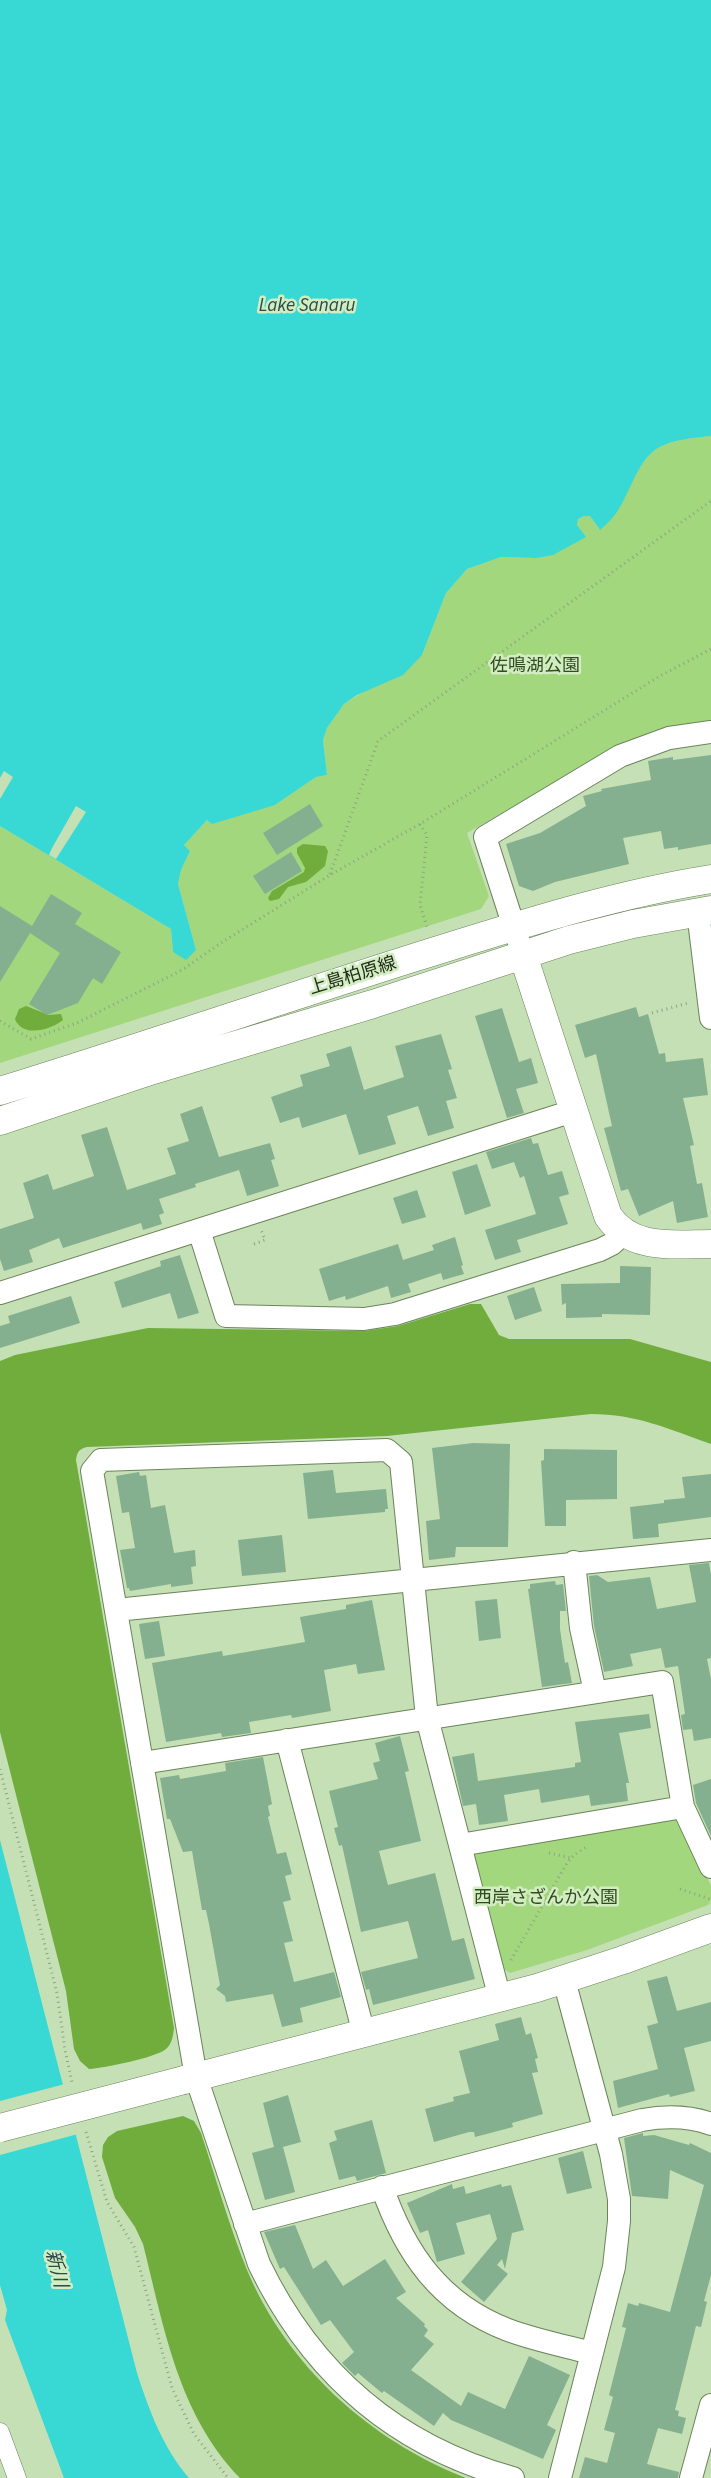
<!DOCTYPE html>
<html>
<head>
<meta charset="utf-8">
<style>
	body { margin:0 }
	canvas { display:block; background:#c5e0b4 }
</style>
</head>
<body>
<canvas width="711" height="2478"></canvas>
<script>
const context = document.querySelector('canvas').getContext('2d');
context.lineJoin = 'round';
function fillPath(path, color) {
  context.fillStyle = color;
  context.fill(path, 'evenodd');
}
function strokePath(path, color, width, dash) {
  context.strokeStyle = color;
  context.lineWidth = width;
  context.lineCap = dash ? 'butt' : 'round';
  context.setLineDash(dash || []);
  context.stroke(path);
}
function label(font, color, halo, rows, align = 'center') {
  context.font = font + ' "Source Sans 3","Noto Sans JP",sans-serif';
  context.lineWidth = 5;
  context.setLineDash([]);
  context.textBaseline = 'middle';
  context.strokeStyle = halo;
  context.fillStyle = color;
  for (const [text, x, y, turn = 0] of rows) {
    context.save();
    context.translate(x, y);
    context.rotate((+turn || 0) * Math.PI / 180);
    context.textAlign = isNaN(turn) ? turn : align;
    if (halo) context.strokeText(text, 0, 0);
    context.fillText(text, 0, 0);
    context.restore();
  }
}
const green = new Path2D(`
	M711,436v287l-103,29 -141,81 22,63 -8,13 -481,154v-237l171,103 2,23 23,-2 -18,-66 3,-14 9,-19 -6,-6 23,-25 68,-15 41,-28 11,-2 -4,-35 4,-12 17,-24 78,-49 24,-62 21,-24 34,-12 35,1 49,-21 -8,-12 1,-6 6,-3h6l9,13c27,-20 36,-69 59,-81 16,-9 36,-10 53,-12z
	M668,1816l14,8 29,62v15l-3,4 -121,45 -77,23 -11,-7 -28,-106 8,-12z`);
const forest = new Path2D(`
	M303,844l22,2 3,5 -3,15 -19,16 -18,5 -9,12 -9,2 -2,-3 4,-7 32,-19 1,-4 -8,-15v-5z
	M26,1006l23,9 12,-1 2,6c-12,10 -41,18 -48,-1l4,-10z
	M470,1304h11l18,31 10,4h121l81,23v82c-42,-15 -75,-30 -120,-30l-204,22 -300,11c-8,2 -10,5 -11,13l98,568c-1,8 -2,16 -8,21 -11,9 -62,19 -77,20l-9,-8 -6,-12 -8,-58 -66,-259v-371l15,-6 133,-27 216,3 34,-5z
	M183,2116l11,5 7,12c15,45 28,93 46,137 41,97 123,170 219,208h-226c-62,-64 -76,-151 -97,-234l-8,-17 -20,-29 -13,-41 1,-12 5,-8 9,-6z`);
const water = new Path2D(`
	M0,0h711v436c-17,2 -37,3 -53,12 -19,11 -27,41 -38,59 -5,9 -12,16 -20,23l-10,-14h-6l-6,3 -1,6 9,12 -33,18 -17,3 -35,-1 -34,12 -21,24 -24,62 -19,20 -46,20 -13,9 -17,24 -4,12 4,35 -11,2 -41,28 -63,19 -5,-4 -23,25 6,6 -9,19 -3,14 18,66 -10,10 -13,-8 -2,-23 -171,-103z
	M0,1840l137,533c12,37 26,75 52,105h-125l-59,-158 2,-10 -7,-25z`);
const pier = new Path2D(`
	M4,771l9,6 -13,22v-21z
	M76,806l10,6 -30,47 -7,-4 3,-7z
	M65,2084l13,50 -78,21v-54z`);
const building = new Path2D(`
	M711,755v89l-33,6v-3l-14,2 -3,-18 -38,7 6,26 -74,18 -22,9 -14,-5 -13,-42 34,-11 46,-27 -3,-10 19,-5 -1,-2 50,-9 -3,-19 25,-4v3z
	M310,804l13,22 -46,29 -14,-22z
	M291,852l11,19 -37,23 -12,-18z
	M51,894l31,19 -7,11 46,28 -19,32 -9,-6 -15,25 -31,12 -18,-11 31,-51 -30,-20 -30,49v-76l32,20z
	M636,1007l3,10 9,-3 11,40 6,-1 1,9 37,-4 5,37 -25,3 11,47 -4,1 7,38 5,-1 6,34 -31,6 -4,-22 -34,15 -11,-27 -7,2 -17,-63 8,-2 -16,-72 -11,4 -10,-33z
	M502,1008l17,54 12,-4 7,25 -22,6 8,24 -17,5 -32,-102z
	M441,1034l11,35 -4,1 9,28 -11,3 8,27 -26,8 -10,-30 -31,10 9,28 -37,11 -13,-41 -44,14 -3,-11 -19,6 -9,-26 32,-11 -3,-11 30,-9 -4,-12 25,-8 13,44 40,-13 -9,-31z
	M202,1106l17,51 51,-14 5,16 -4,1 8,26 -32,10 -8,-26 -44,14 1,3 -37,12 5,14 -5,2 3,9 -19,6 -2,-7 -78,25 -4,-10 -30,12 4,12 -29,9 -4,-12v-30l34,-11 -11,-35 25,-9 5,16 41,-14 -13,-41 26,-8 20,63 49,-16 -9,-26 22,-7 -9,-27z
	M531,1138l2,6 5,-1 10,32 14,-4 7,23 -10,3 9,27 -51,16 4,12 -26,8 -10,-30 51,-16 -12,-38 -4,2 -6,-16 -22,7 -6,-17z
	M477,1164l14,42 -26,9 -13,-43z
	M417,1190l9,27 -24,7 -9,-26z
	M455,1237l8,28 -2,1 3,8 -21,6 -2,-7 -33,11 3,8 -20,6 -3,-12 -42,14 -1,-4 -16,5 -10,-32 79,-25 5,16 31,-10 -2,-5z
	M180,1255l19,58 -21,6 -8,-26 -48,15 -8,-26 47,-16 -1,-5z
	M620,1266l31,1 -1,48 -48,-1v3l-36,1v-15l-4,2 -1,-21 59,-1z
	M534,1287l8,24 -27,9 -8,-24z
	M71,1296l9,27 -80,25v-22l10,-3 -2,-7z
	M473,1443l37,1 -2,103h-52l-1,10 -26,3 -3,-39 14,-2 -8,-71z
	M544,1449l73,1v49l-51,1v26h-21l-4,-65 3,-1z
	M333,1470l3,23 50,-4 2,20h-3v3l-77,7 -5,-46z
	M139,1472l1,4 6,-1 5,33 14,-3 9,48 21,-3 1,16 -5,1 2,17 -22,3v-3l-41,7 -1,-3h-2l-7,-38 15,-2 -6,-36 -7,1 -6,-37z
	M711,1474v43l-53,7 1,13 -26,2 -3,-32 34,-4v-3l21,-2 -3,-21z
	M282,1535l4,37 -44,4 -4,-36z
	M709,1563l2,12v83l-4,1 4,20v59l-17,3 -2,-12 -9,1 -2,-15 4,-1 -7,-48 -13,2 -4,-20 -31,6 3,12 -29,6 -10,-46 -5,-50 8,-1 11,7 42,-5 7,32 39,-7 -7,-37z
	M555,1581l1,4 7,-1 3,27h-6v18l5,34 3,-1 4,21 -30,4 -14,-98h2v-5z
	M497,1599l4,39 -22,3 -4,-40z
	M372,1600l13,70 -27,4 -2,-10 -32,6 7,41 -39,7 -1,-3 -42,7 2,11 -29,4 -1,-4 -55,9 -14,-79 70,-12 1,5 82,-14 -5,-25 46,-8v-4z
	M159,1621l6,35 -20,3 -6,-35z
	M649,1714l2,14 -32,5 10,50h-3l2,18 -37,5 -2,-11 -48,8 -2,-14 -35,6 4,26 -29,4 -3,-21 -13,2 -11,-49 22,-4 4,28 97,-14v-4l6,-1 -6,-40z
	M400,1736l9,35 -4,1 16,69 -42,10 9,34 47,-12 17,68 12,-3 11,41 -102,26 -4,-16 -3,1 -5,-18 57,-14 -10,-37 -47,11 -19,-87 -3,1 -5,-18 4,-1 -9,-36 49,-12 -5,-16 7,-2 -5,-18z
	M263,1757l9,47 -4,2 2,10 -2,1 9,37 9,-2 6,22 -7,2 6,24 -8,2 10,39 -9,2 10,39 40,-10 7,25 -41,11 3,14 -21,5 -9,-33 -47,8 -1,-6 -9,-7 4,-4 -11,-61 -3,-14h-4l-10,-59 -9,1 -13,-33h-3l-7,-41 19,-3 1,4 46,-8 -1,-8z
	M711,1779v57l-15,-33 -3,-18z
	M667,1976l10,35 34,-9v39l-27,7 11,43 -25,6 -1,-3 -51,14 -5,-27 45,-12 -11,-43 11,-3 -11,-42z
	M521,2017l5,18 5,-2 7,25 -3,1 3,13 -6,1 11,41 -31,9 1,4 -38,10 -1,-5h-5l-35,10 -9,-33 29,-8 -1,-4 17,-4 -11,-42 40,-11 -4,-16z
	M288,2095l13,47 -18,5 12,45 -30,8 -13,-47 22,-6 -11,-44z
	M372,2120l14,53 -29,8 -2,-5 -16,4 -10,-37 8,-3 -3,-9z
	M643,2133v3l11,-1 35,10 1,-2 21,10v122l-7,26 3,1 -6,25 -5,-1 -21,84 4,1 -1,5 8,2 -4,16 -24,-6 -11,36 32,8 -1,6h-99l6,-21 22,6 8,-30 -11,-3 9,-33 -4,-2 17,-67 -4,-1 6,-24 10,3 1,-3 31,9 34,-127 -34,-15 -2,29 -36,-3 -8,-58z
	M583,2151l9,37 -25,6 -9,-36z
	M452,2184l1,5 11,-3 2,8 35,-10 1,3 9,-2 13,45 -12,3 -7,36 -3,-10 -5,6 11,9 -24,28 -23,-20 36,-43 -7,-25 -34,9 9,31 -28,8 -9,-32 -8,3 -13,-30z
	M295,2225l18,44 13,-9 17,26 42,-27 21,33 -10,6 29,26 -1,2 4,4 -4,6 10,8 -23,26 50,36 7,-14 37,17 24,-53 41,19 -23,50 9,5 -13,29 -92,-39 -8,-7 -9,13 -50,-35 -2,2 -24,-20 -3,3 -13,-13 12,-11 -24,-32 -9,5 -37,-58 -4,2 -16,-37z`);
const path = new Path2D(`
	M420,824l7,11 -7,70 8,25
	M330,874l48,-133 333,-240
	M652,1013l36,-10
	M0,1021l31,18 46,-16 105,-53 42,-29 106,-66 90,-51 240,-148 51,-27
	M254,1244l11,-4 -4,-10
	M0,1769l57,224 8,57 7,32
	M549,1853l22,5
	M680,1889l30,10
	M511,1960l56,-97 7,-8 14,-9
	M86,2132l21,70 27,45 38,141 22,46 34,44`);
const pedestrian = new Path2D(`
	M0,2432l17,46`);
const minor = new Path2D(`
	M698,912l13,106
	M523,955l-38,-118 135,-81 49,-18 42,-6
	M199,1230l27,86 138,3 31,-5 205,-64 12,-6 12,-11
	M0,1293l573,-182
	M574,1562l7,66 14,64
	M116,1610l595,-60
	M287,1740l77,294
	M142,1763l520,-81 21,125 28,60
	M460,1845l223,-38
	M500,1999l-73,-281 -26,-256 -14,-12 -286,10 -9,11 104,606 63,187c53,110 136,182 254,214
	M382,2187c23,66 58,117 126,143 27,10 56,16 84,23
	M245,2224l397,-104c23,-4 47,-4 69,4
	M560,2478l54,-211 5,-46v-22l-8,-45 -47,-174
	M691,2478l20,-73`);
const tertiary = new Path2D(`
	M523,955l85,261c24,35 65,28 103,28
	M0,1091c139,-43 277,-90 416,-134 97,-30 194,-62 295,-78
	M0,1121l153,-51 220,-66 196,-64 64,-16 78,-14
	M184,2080l353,-92 86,-28 88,-32`);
const tertiaryBridge = new Path2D(`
	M0,2128l184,-48`);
const parkNames = [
	["佐鳴湖公園",535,667],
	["西岸さざんか公園",546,1899]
];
const streetNames = [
	["上島柏原線",353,977,-17]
];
const waterNames = [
	["Lake Sanaru",307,307],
	["新川",55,2269,76]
];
fillPath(green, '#a3d77d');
fillPath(forest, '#70ad3d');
fillPath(water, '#38d8d5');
fillPath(pier, '#c5e0b4');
fillPath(building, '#84b090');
strokePath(pedestrian, '#6b845b', 19);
strokePath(minor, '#6b845b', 24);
strokePath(tertiary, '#6b845b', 29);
strokePath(path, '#8ea380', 3, [1, 4]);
strokePath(pedestrian, '#fff', 18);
strokePath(minor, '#fff', 22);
strokePath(tertiary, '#fff', 28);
strokePath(tertiaryBridge, '#6b845b', 29, []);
strokePath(tertiaryBridge, '#fff', 28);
label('18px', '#324b1f', '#d2edc1', parkNames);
label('18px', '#202a19', '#d2edc1', streetNames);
label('italic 19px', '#2b4a4a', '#d2edc1', waterNames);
</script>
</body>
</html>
